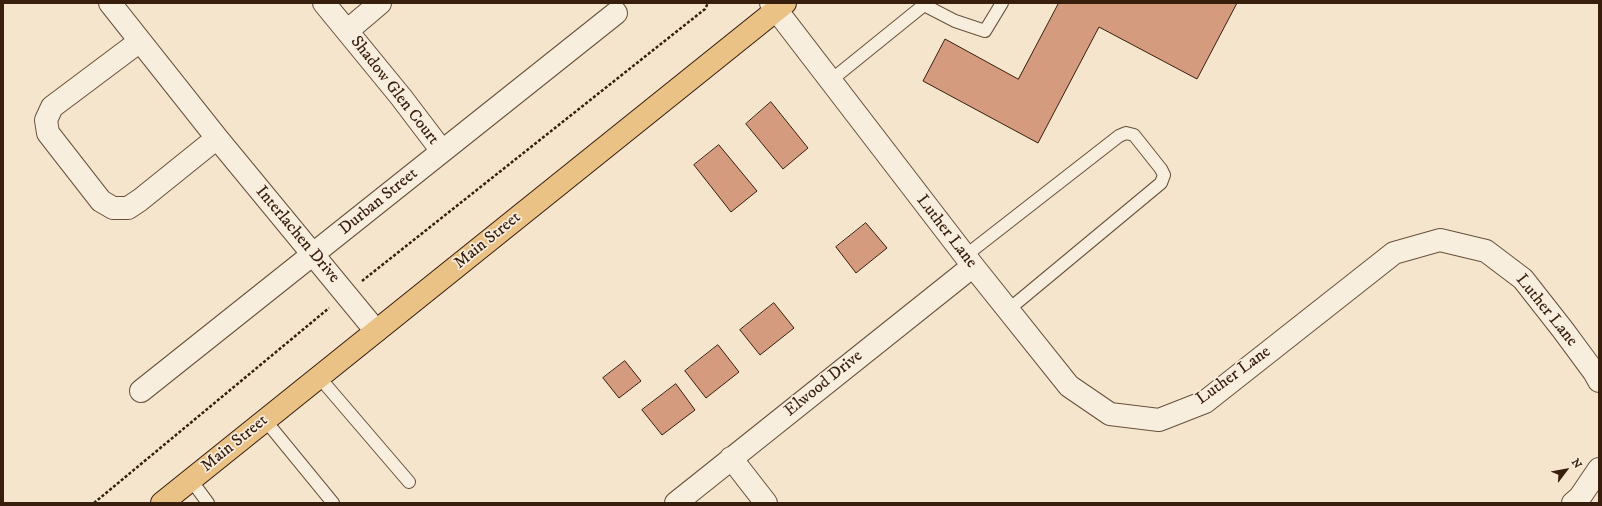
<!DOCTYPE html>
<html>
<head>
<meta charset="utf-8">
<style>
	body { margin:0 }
	#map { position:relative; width:1602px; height:506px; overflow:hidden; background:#f4e5cc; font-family:"IM FELL DW Pica",serif }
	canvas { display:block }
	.frame { position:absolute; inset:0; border:4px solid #381e0c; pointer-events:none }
	.north { position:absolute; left:1546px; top:450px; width:40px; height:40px; -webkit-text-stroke:3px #f8eede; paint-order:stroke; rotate:58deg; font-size:11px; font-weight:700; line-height:16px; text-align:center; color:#381e0c }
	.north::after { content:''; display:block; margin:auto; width:14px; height:18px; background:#381e0c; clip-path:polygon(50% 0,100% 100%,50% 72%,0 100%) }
</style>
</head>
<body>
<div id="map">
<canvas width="1602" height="506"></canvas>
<div class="frame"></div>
<div class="north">N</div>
</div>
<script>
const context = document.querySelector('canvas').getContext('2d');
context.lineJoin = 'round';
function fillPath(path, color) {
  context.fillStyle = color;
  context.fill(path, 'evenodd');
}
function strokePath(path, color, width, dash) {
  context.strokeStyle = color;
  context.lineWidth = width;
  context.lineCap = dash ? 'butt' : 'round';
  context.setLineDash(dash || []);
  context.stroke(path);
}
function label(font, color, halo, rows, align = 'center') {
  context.font = font + ' "IM FELL DW Pica",serif';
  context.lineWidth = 3.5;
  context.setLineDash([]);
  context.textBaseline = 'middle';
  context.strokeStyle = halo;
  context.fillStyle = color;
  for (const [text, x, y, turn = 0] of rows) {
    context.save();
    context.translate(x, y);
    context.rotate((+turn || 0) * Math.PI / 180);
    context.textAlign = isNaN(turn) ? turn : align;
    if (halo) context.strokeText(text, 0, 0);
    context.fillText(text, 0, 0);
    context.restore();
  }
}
const building = new Path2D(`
	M1059,3h178l-40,76 -98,-52 -61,116 -115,-62 22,-42 73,40z
	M771,102l37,46 -25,21 -37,-45z
	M719,145l38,46 -26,21 -37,-47z
	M866,223l21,25 -31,25 -20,-26z
	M774,303l20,25 -34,27 -20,-25z
	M718,345l21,27 -33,26 -21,-27z
	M625,361l16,20 -22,17 -16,-20z
	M676,384l19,26 -33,25 -20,-25z`);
const path = new Path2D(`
	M362,281l343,-272 3,-6
	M94,503l235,-195`);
const service = new Path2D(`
	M830,81l94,-76 31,16 30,10 17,-28
	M965,256l154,-120 7,-3 8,2 27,34 3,6 -3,8 -153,127
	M319,377l90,105
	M265,420l68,83
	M191,480l17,23`);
const minor = new Path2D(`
	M110,3l107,135 159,193
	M324,3l77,94 41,54
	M771,3l202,263 96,120 41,28 49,6 46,-18 189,-149 46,-13 46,11 37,28 40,51 31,42 5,9
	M347,31l33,-28
	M140,41l-88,66 -6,13 2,13 53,68 12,7h15l12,-8 77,-62
	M141,391l475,-378
	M731,458l35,45
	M676,503l297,-237
	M1573,503l7,-6 19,-28`);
const primary = new Path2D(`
	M162,503l623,-500`);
const streetNames = [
	["Shadow Glen Court",394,91,52],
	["Durban Street",379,202,-39],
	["Luther Lane",946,232,52],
	["Interlachen Drive",297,235,50],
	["Main Street",488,241,-39],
	["Luther Lane",1546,311,51],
	["Luther Lane",1234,376,-36],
	["Elwood Drive",824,384,-39],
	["Main Street",235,444,-39]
];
fillPath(building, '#d49b7f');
strokePath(building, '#381e0c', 1);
strokePath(service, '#67503c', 14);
strokePath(minor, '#67503c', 24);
strokePath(primary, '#381e0c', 24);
strokePath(path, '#381e0c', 2.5, [3, 2]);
strokePath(service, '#f8eede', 12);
strokePath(minor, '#f8eede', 22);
strokePath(primary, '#eac286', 22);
label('17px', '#381e0c', '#f8eede', streetNames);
</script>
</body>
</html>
